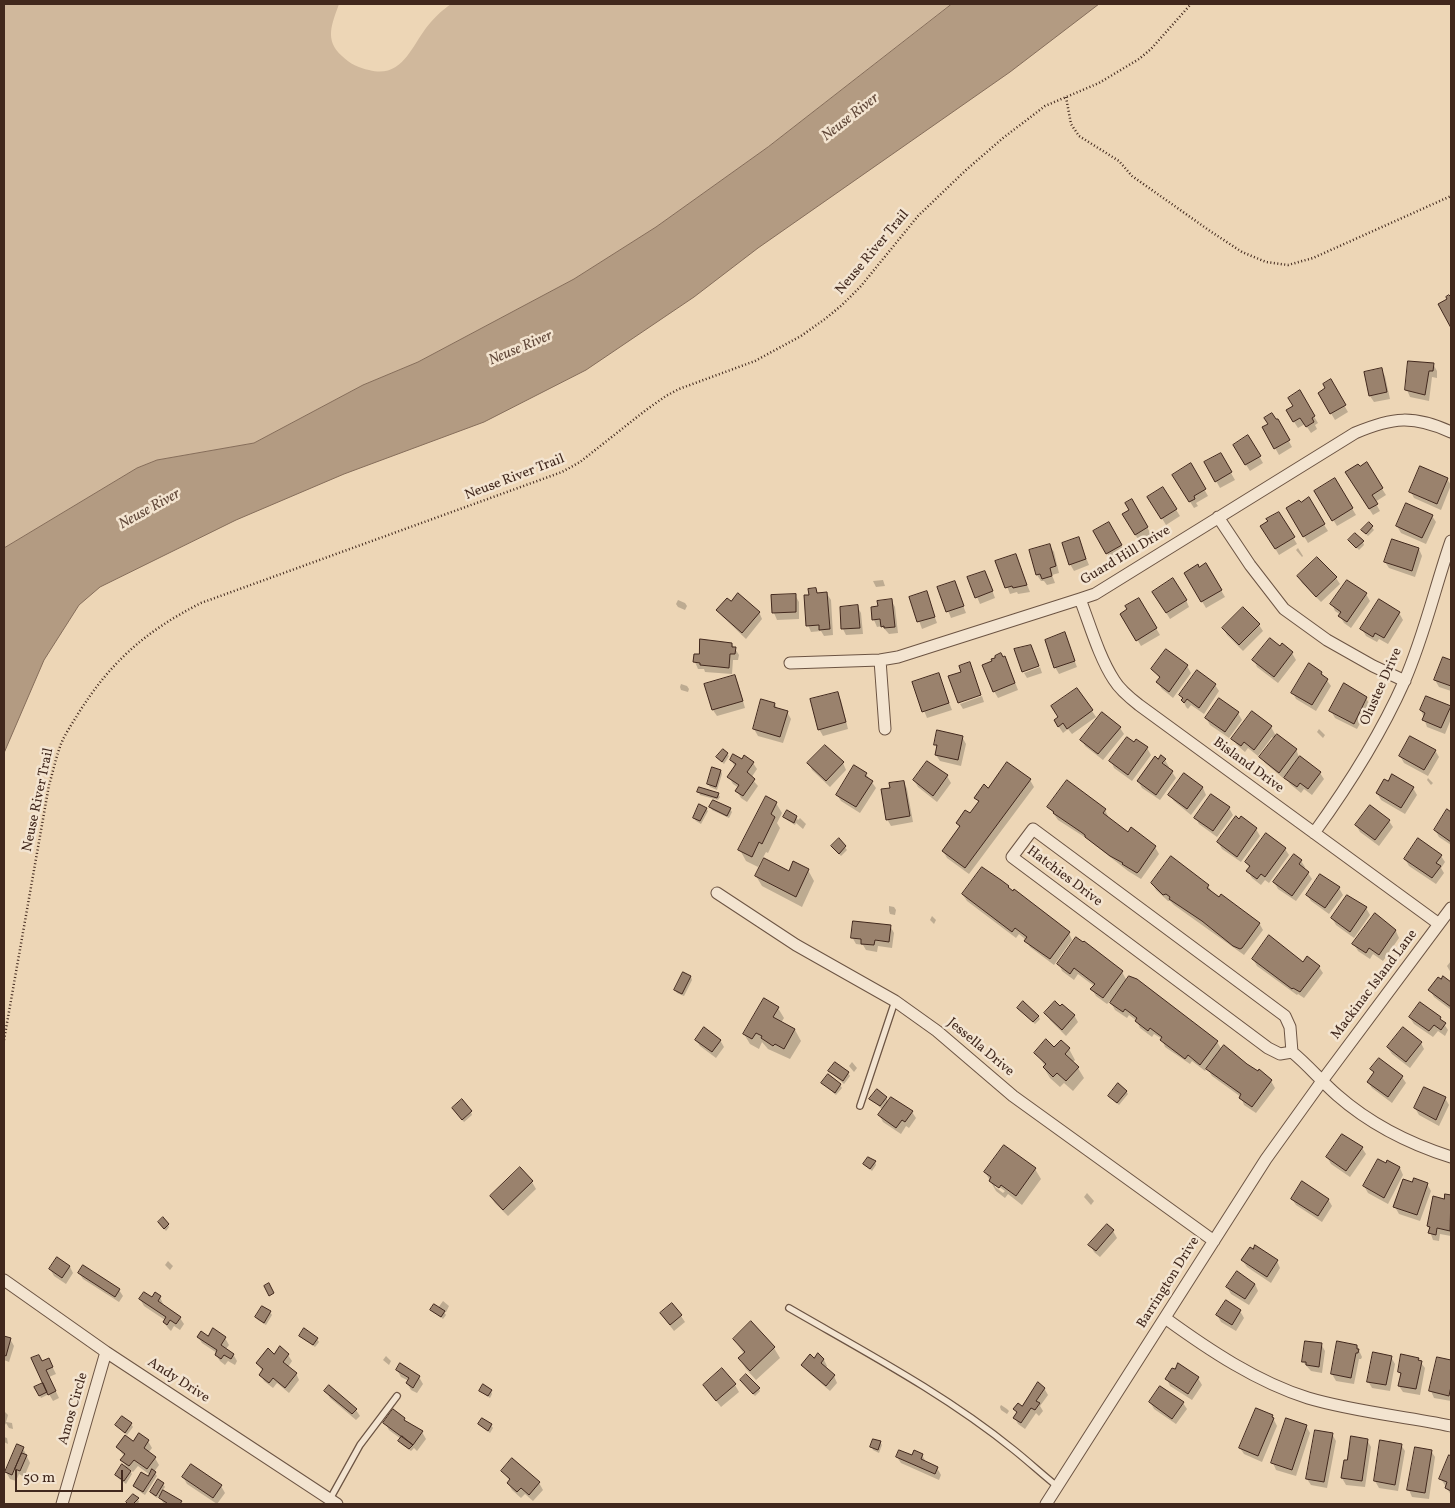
<!DOCTYPE html>
<html>
<head>
<meta charset="utf-8">
<style>
	body { margin:0 }
	#map { position:relative; width:1455px; height:1508px; overflow:hidden; background:#edd6b6; font-family:Vollkorn,serif }
	canvas { display:block }
	.frame { position:absolute; inset:0; border:5px solid #41281d; pointer-events:none }
	.scale { position:absolute; left:15px; top:1470px; width:108px; height:22px; box-sizing:border-box; border:2px solid #41281d; border-top:0; padding-left:6px; font-size:15px; line-height:18px; white-space:nowrap; color:#41281d; -webkit-text-stroke:4px #f3e4d0; paint-order:stroke }
</style>
</head>
<body>
<div id="map">
<canvas width="1455" height="1508"></canvas>
<div class="frame"></div>
<div class="scale">50 m</div>
</div>
<script>
const context = document.querySelector('canvas').getContext('2d');
context.lineJoin = 'round';
function fillPath(path, color) {
  context.fillStyle = color;
  context.fill(path, 'evenodd');
}
function strokePath(path, color, width, dash) {
  context.strokeStyle = color;
  context.lineWidth = width;
  context.lineCap = dash ? 'butt' : 'round';
  context.setLineDash(dash || []);
  context.stroke(path);
}
function label(font, color, halo, rows, align = 'center') {
  context.font = font + ' Vollkorn,serif';
  context.lineWidth = 5;
  context.setLineDash([]);
  context.textBaseline = 'middle';
  context.strokeStyle = halo;
  context.fillStyle = color;
  for (const [text, x, y, turn = 0] of rows) {
    context.save();
    context.translate(x, y);
    context.rotate((+turn || 0) * Math.PI / 180);
    context.textAlign = isNaN(turn) ? turn : align;
    if (halo) context.strokeText(text, 0, 0);
    context.fillText(text, 0, 0);
    context.restore();
  }
}
const green = new Path2D(`
	M4,4h335c-7,20 -15,36 3,52 8,8 17,12 27,14 32,9 42,-22 57,-42 6,-8 16,-18 25,-24h501l-184,143 -112,80 -82,52 -156,83 -55,23 -109,58 -97,17 -20,8 -133,80z`);
const water = new Path2D(`
	M952,4h147l-89,68 -252,176 -64,49 -108,73 -102,52 -140,52 -108,46 -136,67 -21,18 -35,55 -40,93v-205l133,-80 20,-8 97,-17 109,-58 55,-23 156,-83 82,-52 112,-80z`);
const shadow = new Path2D(`
	M1433,364l4,7v7l-5,-1 -3,24 -19,-4 -3,-7z
	M1381,370l4,6 5,23 -16,3 -4,-6z
	M1330,381l18,31 -13,8 -16,-27 8,-5z
	M1299,392l19,31 -3,2 2,4 -6,4 -6,-9 -7,4 -11,-17 7,-4z
	M1277,420l15,27 -13,8 -15,-27z
	M1248,437l15,26 -13,8 -16,-25z
	M1220,454l15,26 -15,8 -14,-25z
	M1366,464l20,31 -11,7 5,9 -7,4 -23,-36 9,-11z
	M1190,465l18,31 -12,7 2,3 -4,2 -21,-33z
	M1447,479l4,6 -10,25 -27,-12 -3,-6z
	M1335,480l21,35 -19,11 -21,-34z
	M1163,489l17,27 -14,9 -17,-28z
	M1308,499l20,32 -20,12 -21,-35 13,-4z
	M1132,501l19,33 -12,7 -15,-26 7,-5z
	M1278,513l19,31 -18,11 -17,-29z
	M1432,516l4,6 -10,22 -25,-11 -4,-7z
	M1108,524l17,28 -14,8 -16,-28z
	M1369,524l5,6 -6,6 -3,-3z
	M1078,538l11,27 -15,6 -4,-7z
	M1392,540l27,9 3,7 -7,21 -26,-9 -4,-6z
	M1363,542l1,3 -5,5 -7,-7z
	M1050,546l4,6 5,21 -7,2 3,8 -8,2 -3,-4h-3l-4,-6z
	M1298,548l5,8 -1,1 -6,-7z
	M1015,555l15,37 -12,2 -1,-2 -7,2 -13,-33z
	M1206,565l19,32 -19,11 -21,-35z
	M1298,576l38,2 4,6 -19,18 -19,-19z
	M969,578l19,1 7,19 -15,6z
	M883,580l2,6 -9,1 -3,-6z
	M954,583l12,30 -15,5 -12,-30z
	M816,590l2,4h9l4,6 2,35 -9,1 -3,-5 -10,1 -3,-7 2,-29z
	M926,593l11,30 -15,6 -11,-31z
	M1366,594l4,7 -19,27 -7,-5 -4,-7 1,-1 -6,-4 -3,-7z
	M795,595l4,7v17l-22,1 -3,-7 -1,-17z
	M1157,598l29,2 3,7 -19,12z
	M1139,599l21,36 -19,11 -19,-32z
	M678,600l7,3 2,3 -2,4 -7,-3 -2,-3z
	M891,600l4,7 3,26 -9,1 -7,-8 -5,1 -3,-7 -2,-12 7,-1z
	M857,606l4,7 2,21 -17,1 -3,-6z
	M718,610l41,2 3,7 -16,20 -24,-23z
	M1399,613l4,7 -15,24 -9,-5 -2,3 -11,-6 -4,-7z
	M1259,625l4,6 -20,20 -16,-16 -4,-7z
	M1064,634l13,33 -18,7 -4,-7z
	M732,644l7,11 -1,5h-5l-1,14 -27,-2 -1,-3h-6l-3,-7 5,-6z
	M1282,645l10,8 4,7 -18,23 -21,-16 -3,-7 26,-13z
	M1166,651l21,15 4,7 -18,25 -11,-9 -4,-6 2,-4 -7,-10z
	M1003,658h1l4,6 10,26 -20,8 -4,-7z
	M1444,658l7,3v30l-12,-4 -4,-7z
	M1040,667l2,6 -15,5 -3,-5z
	M1321,672l10,14 -15,25 -20,-12 -3,-6z
	M938,674l14,36 -25,8 -14,-35z
	M734,676l4,7 7,25 -28,8 -4,-6 -7,-25z
	M681,684l6,2 2,3 -1,3 -7,-2 -1,-3z
	M1215,685l4,6 -15,23 -13,-9 -3,4 -2,-2 -5,-11z
	M837,693l4,7 7,29 -25,7 -4,-7z
	M982,696l2,6 -21,7 -3,-5z
	M1366,698l4,7 -13,24 -22,-11 -4,-7z
	M775,704l2,5 10,3 4,7 -8,24 -25,-7 -4,-7z
	M1450,707l1,12 -6,15 -18,-7 -6,-17z
	M1092,711l4,6 -24,17 -4,-5 -5,4 -8,-12z
	M1238,713l4,7 -13,18 -19,-13 -4,-7z
	M1253,713l18,14 5,9 20,13 3,8 21,16 4,6 -12,16 -8,-6 -3,4 -11,-9 -5,-8 -2,2 -18,-15 -4,-6 13,-18 -2,-2 -14,19 -10,-8 -3,4 -8,-7 -4,-6z
	M1120,728l4,6 -21,26 -18,-14 -3,-6z
	M1319,729l6,6 -2,3 -6,-6z
	M962,737l4,7 -5,22 -21,-5 -4,-6 1,-6 -2,-5z
	M1137,740l10,8 4,7 -19,26 -18,-13 -3,-7z
	M1435,750l4,7 -11,19 -24,-13 -4,-7z
	M727,754l2,2 -5,8 -6,-6z
	M731,760l22,3 4,6 -6,9 7,8 -11,16 -6,-4 -4,-7 2,-3 -6,-4 -4,-7 6,-10z
	M1159,760h6l4,7 -2,1 5,4 4,6 -16,22 -18,-12 -4,-7z
	M809,763h34l3,7 -16,17 -18,-17z
	M721,771l1,3 -5,16 -7,-3 -2,-3z
	M866,774l10,14 -16,25 -19,-12 -4,-6z
	M1185,775l18,13 3,7 -15,20 -17,-14 -4,-6z
	M947,776l4,7 -14,19 -19,-15 -4,-7z
	M1428,778l5,5 -2,2 -4,-5z
	M1030,780l4,7 -65,87 -22,-16 -4,-7 17,-23 -3,-5 13,-9 9,-11 -3,-5z
	M904,782l3,7 6,33 -22,4 -4,-7 4,-30z
	M1413,788l4,7 -12,19 -24,-14 -4,-7z
	M699,792l19,2 2,3 -2,3 -18,-5z
	M776,803l6,10 -5,10 3,5 -12,25 -2,-1 -8,15 -12,-6 -6,-11z
	M711,807l19,2 2,3 -3,6 -17,-8z
	M1049,807l56,3 3,6 -1,2 21,15 3,-4 24,18 4,7 -18,25 -13,-8 -42,-33 -28,-18z
	M1229,808l4,7 -16,22 -18,-13 -3,-6z
	M706,809l2,2 -7,13 -5,-3 -2,-3z
	M1448,811l3,2v32l-12,-8 -4,-7z
	M785,817h11l2,3 2,-2 6,6 -3,5 -7,-6 -1,2 -8,-5z
	M1242,818l14,11 4,7 -19,26 -19,-13 -4,-7z
	M1389,821l4,6 -14,19 -19,-14 -4,-7z
	M839,840l8,10 -6,6 -7,-7z
	M1285,849l4,6 -20,28 -4,-3 -4,5 -9,-7 -4,-7 2,-2 -4,-7z
	M1441,856l4,6 -4,6 3,5 -8,11 -27,-18 -4,-7z
	M1301,861l4,6 -1,2 4,4 4,6 -16,22 -18,-12 -4,-7z
	M808,870l6,11 -12,26 -40,-21 -6,-10z
	M1152,883l56,3 4,6 47,31 4,7 -19,25 -70,-50 -4,-4h-2l-12,-11z
	M1339,888l4,7 -14,19 -18,-13 -4,-6z
	M1009,890l60,43 3,7 -18,25 -24,-18 -4,-7 -7,-6 -3,4 -49,-37 -4,-6z
	M1347,897l19,11 4,7 -16,23 -18,-13 -4,-7z
	M889,906l5,1 2,3 -1,5 -5,-1 -1,-3z
	M1375,915l21,16 3,7 -16,23 -10,-7 -3,5 -12,-8 -4,-7z
	M932,916l4,4 -2,4 -4,-4z
	M890,926l4,7 -2,15 -14,-2 -1,6 -11,-2 -3,-5 -7,-1 -4,-7z
	M1084,942l38,30 5,9 90,61 5,8 36,23 1,-2 12,10 4,7 -19,25 -12,-8 -3,-8 -29,-21 -5,-8 -2,3 -13,-10 -2,3 -25,-17 -3,-8 -8,-5 -2,3 -12,-9 -3,-7 -8,-6 -2,3 -12,-8 -5,-9 -3,3 -11,-8 -4,-7 2,-3 -16,-12 -4,6 -12,-9 -3,-7z
	M1253,959l50,4 16,4 4,6 -19,25 -6,-4 -1,1 -40,-29z
	M1451,961v12l-4,-7z
	M683,974l8,3 1,3 -8,16 -7,-3 -2,-3z
	M1444,978l7,6v26l-17,-13 -4,-7z
	M778,1008l6,10 -4,6 15,6 6,11 -11,18 -22,-10 -6,-7 -3,7 -9,-5 -6,-10z
	M1019,1009l19,7 2,3 -5,5z
	M1046,1013l28,2 4,7 -12,14 -16,-16z
	M1410,1018h30l8,12 -3,6 -7,-5 -5,6 -19,-13z
	M696,1040h24l4,7 -8,11 -16,-12z
	M1061,1042l8,7 6,11 -3,3 6,5 6,10 -11,13 -9,-8 -4,4 -10,-9 -6,-10 1,-2 -9,-13 19,-4z
	M1421,1043l3,6 -14,19 -18,-14 -4,-6z
	M852,1062l5,6 -3,4 -5,-6z
	M1372,1070l30,7 4,6 -14,20 -20,-15 -4,-6 6,-9z
	M829,1071l19,2 2,3 -6,8z
	M823,1083l17,2 2,3 -6,7z
	M1126,1091l2,3 -9,11 -10,-9z
	M886,1098l3,4 23,10 4,6 -7,10 -3,-2 -5,8 -18,-12 -4,-7 4,-5 -12,-11z
	M1445,1098l4,7 -10,21 -20,-11 -4,-7z
	M455,1111l16,1 1,3 -8,7z
	M1362,1148l4,6 -16,23 -19,-13 -4,-7z
	M875,1162l1,3 -4,6 -8,-7z
	M1388,1162l12,6 3,7 -15,29 -20,-11 -4,-7z
	M520,1169l12,13 4,7 -28,27 -13,-13 -4,-6z
	M1035,1169l6,10 -19,26 -14,-11 -3,4 -9,-7 -11,-19zM995,1184l10,7 -2,2 -8,-6z
	M1413,1183l14,1 4,7 -11,30 -21,-7 -4,-7z
	M1087,1193l7,8 -3,4 -7,-8z
	M1446,1195l5,1v40l-11,-2 -1,7 -6,-1 -5,-14 17,-26z
	M1292,1199h36l4,7 -10,16 -26,-17z
	M161,1225h7l1,2 -3,4z
	M1107,1226l6,5 4,7 -17,19 -6,-5 -4,-7z
	M168,1261l5,5 -3,4 -5,-5z
	M1243,1261h34l3,7 -9,15 -24,-16z
	M70,1267l3,6 -7,11 -12,-8 -4,-7z
	M79,1273l40,17 4,6 -4,6 -36,-23z
	M1255,1284l3,7 -9,14 -18,-11 -4,-7z
	M160,1297l3,7 -1,1 18,13 4,6 -4,6 -6,-4 -3,5 -3,-3 -4,-6 1,-2 -21,-14 -4,-7z
	M443,1301l6,5 -3,6h-2l2,3 -3,4 -11,-9 6,-2z
	M1226,1302l14,9 4,7 -8,13 -15,-9 -4,-7z
	M270,1312l2,3 -6,10 -8,-5 -2,-3z
	M661,1314l20,2 4,6 -11,9z
	M300,1336l17,3 2,3 -4,5z
	M4,1337l6,2 4,7 -5,16 -5,-2z
	M198,1337l27,1 4,7 -3,4 7,5 4,7 -2,4 -7,-4 -3,4 -5,-4 -4,-6 1,-2 -15,-10z
	M734,1339l40,9 6,10 -24,22 -10,-11 -6,-10 4,-5z
	M1321,1344l4,7 -3,22 -11,-2 -8,-9z
	M1357,1346l5,11 -1,2h-2l-5,25 -18,-3 -4,-7z
	M288,1355l4,6 -4,6 8,6 3,7 -10,13 -12,-10 -4,5 -9,-7 -3,-6 2,-3 -6,-9 17,-7z
	M818,1355l6,5 3,6 -2,3 9,7 3,7 -7,8 -23,-20 -4,-6 11,-6z
	M386,1356l5,5 -2,4 -6,-5z
	M1391,1357l4,7 -5,27 -18,-3 -4,-7z
	M1418,1359l7,9 -5,27 -17,-3 -4,-6 2,-11 -2,-3z
	M1438,1359l13,3v39l-17,-3 -3,-7z
	M42,1363l10,3 4,8 -7,3 10,21 -6,3 -4,-7 -8,4 -1,-2 4,-12z
	M1179,1365l19,13 4,7 -10,15 -22,-14 -3,-7z
	M397,1370l22,7 4,7 -6,9 -6,-3 -4,-7 2,-2 -8,-4z
	M743,1383l16,6 1,2 -5,5z
	M704,1385h31l4,7 -18,15z
	M1044,1388l4,7 -8,11 3,5 -4,5 -3,-3 -11,16 -7,-5 -3,-6 3,-4 -3,-5 7,-2z
	M326,1391l30,19 4,6 -4,4 -26,-22z
	M480,1391h11l1,3 -2,4z
	M1150,1402l33,1 4,6 -11,15 -22,-15z
	M1001,1405l6,4 2,2 -2,3 -6,-4 -1,-3z
	M4,1411l4,4 -2,7 6,1 1,6 -4,-1 -3,-5 -2,4z
	M1272,1416l5,10 -15,36 -18,-8 -4,-6z
	M404,1419l3,6 15,7 4,7 -9,12 -3,-3 -3,3 -10,-7 -1,-3 1,-2 -12,-9 -4,-7z
	M131,1424l2,3 -6,8 -11,-10z
	M479,1424l12,1 2,3 -3,5z
	M1306,1426l4,7 -14,43 -20,-6 -3,-7z
	M1332,1434l4,7 -9,47 -16,-3 -4,-6z
	M4,1437l3,1 1,6 -4,-2z
	M1367,1440l4,7 -6,40 -19,-2 -4,-7 3,-17 3,1z
	M148,1441l4,7 -4,5 7,5 4,7 -5,7 3,4 -12,19 -9,-6 -1,-3 14,-8 1,-3 -12,-9 -5,6 -5,-4 4,6 -6,10 -8,-6 -2,-3 12,-5 -6,-10 2,-4 -7,-9z
	M880,1442l2,3 -3,8 -6,-3 -1,-3z
	M1401,1445l4,6 -7,40 -19,-3 -4,-7z
	M23,1448l7,15 -6,14 -5,-3 -3,7 -6,-2 -4,-7z
	M1431,1451l4,6 -6,42 -17,-2 -3,-7z
	M922,1455l4,7 11,6 4,7 -2,5 -38,-17 -4,-6h15z
	M1450,1457h1v38l-10,-16z
	M502,1471l37,12 4,7 -10,11 -8,-7 -4,4 -9,-8 -4,-7 2,-2z
	M183,1477l38,9 4,7 -8,11 -30,-20z
	M163,1484l2,3 -3,4 20,13h-18l-5,-8 -2,2 -4,-3 -2,-3z
	M138,1499l1,3 -2,2h-9l-1,-1z`);
const building = new Path2D(`
	M1449,295l2,2v31l-13,-24 9,-5 -1,-2z
	M1408,361l26,2 -1,8h-4l-4,24 -20,-5z
	M1382,368l5,24 -18,4 -5,-24z
	M1331,379l15,26 -16,9 -12,-21 7,-5 -2,-4z
	M1300,390l15,26 -3,2 2,4 -8,5 -6,-9 -7,4 -7,-12 7,-4 -5,-8z
	M1272,413l4,6h2l12,21 -16,9 -12,-22 6,-3 -4,-6z
	M1248,435l13,21 -16,9 -12,-20z
	M1221,453l11,19 -17,10 -11,-20z
	M1367,462l16,26 -11,7 6,9 -9,5 -24,-37 13,-8 2,2z
	M1191,463l15,26 -12,7 1,3 -6,3 -17,-27z
	M1420,466l28,12 -11,26 -28,-12z
	M1335,478l18,30 -21,13 -18,-30z
	M1163,487l14,22 -16,10 -14,-22z
	M1309,497l16,27 -22,13 -17,-29 13,-8 2,2z
	M1132,499l16,28 -13,8 -13,-21 7,-4 -4,-7z
	M1406,503l27,12 -11,23 -26,-12z
	M1279,512l16,25 -20,12 -15,-23 8,-5 -2,-2z
	M1109,522l13,23 -16,9 -13,-23z
	M1369,522l4,4 -7,8 -5,-4z
	M1355,533l9,8 -8,7 -8,-8z
	M1079,537l7,22 -17,6 -7,-22z
	M1392,539l27,9 -7,23 -28,-9z
	M1050,544l6,22 -6,2 2,8 -10,3 -2,-5 -4,1 -7,-25z
	M1016,554l11,31 -14,3 -1,-2 -7,2 -10,-27z
	M1317,557l20,20 -21,20 -19,-21z
	M1206,563l16,27 -21,12 -17,-29 14,-9 1,3z
	M985,571l8,20 -18,7 -8,-21z
	M1173,578l14,22 -21,13 -14,-21z
	M1347,580l20,13 -20,29 -9,-6 3,-4 -11,-8z
	M955,581l9,25 -18,6 -9,-25z
	M816,588l1,5 10,-1 3,37 -11,1v-5l-13,1 -2,-31h5l-1,-6z
	M927,591l8,26 -18,5 -8,-25z
	M738,593l22,19 -18,21 -26,-23 11,-12 4,3z
	M796,594v18l-24,1 -1,-18z
	M1139,598l18,30 -21,13 -16,-27 7,-5 -2,-3z
	M892,599l3,28 -11,1v-2l-3,1 -1,-8 -8,1 -1,-13 7,-1 -1,-5z
	M1379,599l21,13 -16,26 -9,-5 -2,4 -13,-8z
	M858,605l2,23 -19,1 -1,-22z
	M1243,607l17,17 -21,21 -17,-17z
	M1065,632l10,29 -21,7 -9,-28z
	M1270,638l10,8 2,-3 11,9 -19,25 -22,-17z
	M700,639l32,4v4h4l-1,7h-5l-1,14 -29,-3v-2l-7,-1 1,-8h5z
	M1031,645l8,21 -17,6 -8,-23z
	M1166,649l22,16 -19,27 -13,-10 4,-5 -9,-8z
	M1001,653l2,4 2,-1 10,27 -22,9 -11,-27 10,-4 -1,-2 4,-1v-2z
	M1443,657l8,3v26l-17,-6z
	M970,662l11,33 -23,8 -10,-27 13,-4 -2,-6z
	M1309,663l13,9 -1,2 7,5 -16,26 -21,-12z
	M1197,670l19,14 -17,24 -12,-9 -3,4 -3,-3 2,-2 -4,-3z
	M939,673l10,30 -27,9 -10,-30z
	M735,675l8,26 -31,9 -8,-26z
	M1344,683l23,14 -13,27 -25,-13z
	M1077,688l16,22 -26,19 -4,-6 -5,4 -4,-7 4,-3 -7,-11z
	M838,692l8,30 -28,8 -8,-31z
	M1426,696l25,10 -10,22 -19,-8 3,-7 -5,-3z
	M1219,698l20,14 -14,20 -20,-14z
	M761,699l14,4 -1,4 14,4 -8,26 -27,-8z
	M1252,711l20,15 -18,24 -10,-8 -3,4 -10,-7z
	M1102,712l19,15 -23,27 -18,-14z
	M937,730l26,6 -5,24 -23,-5 2,-10h-3z
	M1277,734l20,15 -18,24 -20,-16z
	M1410,736l26,14 -12,20 -25,-14z
	M1127,737l7,5 2,-3 12,8 -20,28 -19,-14z
	M825,745l19,17 -18,19 -19,-18z
	M723,749l5,4 -6,9 -6,-5z
	M733,754l9,5 2,-4 10,7 -7,10 8,7 -12,17 -8,-5 4,-6 -12,-8 9,-13 -6,-4z
	M1161,755l5,4 -4,4 11,8 -17,24 -19,-14 18,-25 3,3z
	M1300,756l21,16 -13,17 -8,-6 -3,4 -13,-9z
	M927,761l21,14 -15,21 -20,-16z
	M1007,762l24,17 -66,89 -23,-17 18,-25 -4,-3 9,-13 5,3 9,-12 -5,-3 10,-14 4,4z
	M854,765l13,8 -2,3 8,5 -17,26 -20,-12z
	M712,767l9,3 -5,17 -9,-3z
	M1184,773l19,14 -16,22 -19,-14z
	M1392,774l22,13 -13,21 -25,-15 8,-14 4,2z
	M1067,780l39,29 -3,4 25,19 3,-5 25,19 -17,25 -2,2 -15,-9 1,-1 -13,-7 -25,-19v-2l-4,-3 -28,-19 1,-1 -7,-5z
	M904,781l6,35 -24,4 -5,-31 9,-1 -1,-5z
	M699,787l20,6 -2,5 -20,-6z
	M1211,794l19,13 -17,24 -19,-13z
	M766,796l11,6 -6,12 4,3 -13,27 -3,-2 -7,15 -14,-7z
	M713,800l18,8 -4,8 -18,-9z
	M699,804l8,4 -7,13 -7,-3z
	M1370,805l20,15 -15,20 -20,-15z
	M1447,809l4,3v30l-17,-12z
	M787,810l10,6 -3,7 -11,-6z
	M1236,816l3,3 2,-3 16,12 -20,29 -20,-15z
	M1266,833l20,15 -21,29 -4,-3 -4,5 -11,-8 4,-5 -5,-4z
	M839,838l7,8 -7,8 -8,-8z
	M1418,838l24,17 -6,8 5,3 -9,12 -28,-19z
	M1294,854l8,6 -3,4 10,8 -17,24 -19,-14z
	M1171,856l38,29 -2,3 12,9 2,-3 39,29 -18,25 -2,1 -7,-3 -31,-25 -33,-22 1,-2 -4,-3 -3,1 -12,-12z
	M764,858l25,13 4,-10 16,8 -13,28 -41,-21z
	M982,867l19,13 8,6 -1,1 5,4 1,-2 56,43 -20,27 -26,-18 3,-4 -12,-9 -3,4 -50,-38z
	M1320,874l20,13 -15,21 -19,-13z
	M1347,895l20,12 -17,25 -19,-14z
	M1375,913l21,17 -17,25 -10,-7 -3,5 -14,-9z
	M853,921l38,4 -2,17 -14,-2 -1,5 -13,-1v-5l-10,-1z
	M1269,935l34,27 4,-6 13,10 -20,26 -7,-4 -1,1 -40,-30z
	M1076,937l7,5 1,-1 39,30 -20,27 -13,-9 5,-5 -21,-16 -4,6 -13,-10z
	M683,972l8,4 -9,18 -8,-4z
	M1129,976l8,3 81,62 -18,24 -12,-10 -3,4 -25,-19 2,-3 -12,-9 -2,3 -13,-10 2,-3 -12,-9 -2,3 -13,-9z
	M1443,976l8,6v25l-23,-17 10,-13 3,2z
	M764,998l15,9 -6,10 22,12 -11,20 -9,-5 -2,2 -12,-8 1,-2 -6,-3 -4,6 -9,-5z
	M1023,1001l16,15 -6,6 -16,-14z
	M1055,1001l5,5 2,-2 13,11 -13,15 -18,-17z
	M1420,1002l21,15 -1,2 6,4 -5,7 -7,-5 -5,6 -20,-14z
	M704,1027l17,13 -9,12 -17,-12z
	M1403,1027l19,15 -16,20 -19,-15z
	M1046,1039l8,8 7,-7 9,8 -5,6 14,13 -13,14 -9,-8 -4,4 -10,-10 3,-3 -12,-11z
	M1224,1045l23,19 11,7 1,-2 13,11 -20,27 -13,-9 2,-4 -35,-25z
	M1379,1058l24,18 -15,21 -21,-15 7,-10 -4,-3z
	M835,1062l14,10 -6,9 -15,-10z
	M828,1074l13,10 -6,9 -14,-10z
	M1118,1083l9,8 -10,12 -9,-7z
	M1424,1087l22,10 -10,23 -22,-12z
	M877,1089l10,8 -7,9 -11,-7z
	M891,1097l22,14 -8,11 -3,-2 -6,8 -18,-13z
	M462,1099l10,12 -10,9 -10,-12z
	M1342,1134l21,13 -17,24 -20,-14z
	M1004,1145l32,23 -20,28 -15,-11 -2,3 -10,-7 2,-4 -7,-5z
	M868,1157l8,4 -6,8 -7,-5z
	M1378,1159l8,4 1,-3 13,7 -16,31 -21,-12z
	M520,1167l13,14 -30,29 -13,-14z
	M1414,1178l14,5 -11,32 -24,-8 10,-28 9,3z
	M1302,1181l27,18 -11,17 -27,-17z
	M1445,1194l6,1 -1,36 -13,-3 -1,7 -8,-2 2,-6 -3,-1 6,-30 11,3z
	M163,1217l6,7 -5,5 -6,-7z
	M1107,1224l7,6 -18,21 -8,-6z
	M1255,1245l23,15 -11,17 -26,-17 9,-13 3,2z
	M57,1257l13,9 -8,12 -13,-9z
	M83,1265l37,24 -5,8 -37,-24z
	M1237,1271l18,13 -10,15 -19,-12z
	M269,1283l5,10 -5,3 -5,-10z
	M144,1292l8,5 3,-5 6,4 -3,5 23,16 -5,7 -6,-4 -3,5 -4,-3 3,-5 -27,-18z
	M1226,1300l15,10 -9,15 -16,-10z
	M672,1303l10,12 -12,10 -10,-12z
	M434,1304l11,7 -4,6 -11,-7z
	M262,1306l9,5 -7,12 -9,-6z
	M751,1321l24,26 -25,24 -12,-13 7,-6 -12,-13z
	M213,1328l13,9 -5,8 13,9 -3,5 -7,-4 -3,4 -6,-4 2,-5 -20,-13 4,-6 7,5z
	M304,1328l14,10 -5,7 -14,-9z
	M4,1336l7,2 -5,18 -2,-1z
	M1305,1341l17,2 -3,24 -13,-2v-3h-4z
	M1337,1341l20,4v4h2l-1,4h-2l-5,25 -20,-4z
	M280,1346l9,8 -6,8 14,11 -12,15 -12,-10 -4,5 -10,-8 4,-6 -7,-6 12,-15 6,6z
	M1373,1352l19,4 -6,29 -19,-3z
	M818,1353l6,6 -3,4 14,12 -9,11 -25,-21 9,-11 4,4z
	M1401,1354l18,4 -1,2 4,1 -6,28 -18,-3 3,-13 -3,-1z
	M39,1355l3,6 7,-3 4,9 -7,3 10,21 -8,4 -17,-37z
	M1437,1357l14,3v26l-2,10 -20,-5z
	M400,1363l20,13 -7,12 -7,-5 3,-5 -13,-8z
	M1178,1363l21,14 -11,17 -23,-15 7,-11 3,1z
	M722,1368l14,16 -20,17 -13,-16z
	M746,1374l14,14 -7,6 -13,-14z
	M1038,1382l7,6 -9,13 4,2 -5,7 -4,-2 -10,15 -8,-5 4,-6 -4,-3 5,-6 4,3z
	M43,1383l4,9 -8,4 -5,-9z
	M483,1384l9,6 -4,6 -9,-5z
	M329,1385l28,24 -5,5 -28,-23z
	M1160,1386l24,16 -12,17 -23,-17z
	M1256,1408l17,7 -1,2 2,1 -16,38 -19,-8z
	M393,1409l12,9 -1,2 19,11 -10,14 -30,-22z
	M122,1416l10,7 -7,10 -10,-8z
	M482,1418l10,6 -4,7 -10,-7z
	M1286,1418l21,7 -15,45 -21,-7z
	M1315,1430l18,3 -9,49 -18,-3z
	M139,1433l10,7 -5,8 12,9 -9,12 -13,-9 -5,6 -9,-6 5,-6 -9,-7 9,-12 8,6z
	M402,1436l11,9 -4,4 -11,-8z
	M1351,1436l17,3 -6,42 -21,-3 3,-18h3z
	M873,1439l8,2 -3,9 -8,-3z
	M1380,1440l22,4 -7,41 -21,-4z
	M17,1444l7,3 -12,28 -7,-3z
	M1415,1447l17,3 -7,43 -18,-3z
	M899,1450l13,5 2,-5 9,4 -2,5 17,8 -3,7 -39,-17z
	M22,1453l5,2 -7,16 -5,-2z
	M1449,1455l2,1v35l-6,-3 2,-6 -8,-3z
	M512,1458l28,24 -11,13 -8,-7 -4,4 -10,-9 3,-4 -9,-8z
	M122,1464l9,7 -7,10 -9,-6z
	M191,1464l31,21 -9,13 -31,-21z
	M152,1469l4,3 -13,20 -10,-6 8,-14 7,4z
	M158,1479l6,4 -8,13 -6,-4z
	M163,1490l19,11 -2,3h-14l1,-1 -8,-5z
	M133,1494l6,4 -6,6h-5l-2,-2z`);
const path = new Path2D(`
	M1066,97l5,27 8,12 40,25 13,15 78,55 32,21 24,10 22,3 25,-7 138,-62
	M4,1040l45,-255c4,-13 7,-28 12,-41 4,-10 11,-20 17,-30 33,-53 68,-83 123,-111l361,-131 18,-10 66,-52 20,-14 13,-7 76,-28 46,-25 24,-17 17,-14 19,-19 57,-70 48,-46 37,-32 42,-32 54,-23 40,-24 12,-10 40,-45`);
const service = new Path2D(`
	M860,1106l35,-105
	M789,1308c76,44 156,86 225,142 15,12 29,25 44,37
	M330,1499l30,-54 37,-49`);
const minor = new Path2D(`
	M1218,517l32,48 34,44 43,31 46,26 32,15
	M1080,599c10,26 19,58 34,81 6,10 16,18 25,25l300,219
	M880,660l5,69
	M790,663l90,-3 18,-3 182,-58 15,-5 260,-161c38,-16 58,-18 96,-1
	M1314,833c34,-47 66,-97 90,-151 20,-45 31,-95 47,-141
	M717,893l79,52 99,56 42,30 76,65 201,145
	M1292,1052l-2,-25 -5,-11 -252,-187 -21,28 256,191 12,6 12,-2c16,13 29,29 45,43 33,29 73,49 114,62
	M4,1280l102,72 231,152
	M1165,1318c44,32 92,64 143,80 47,14 96,18 143,28
	M62,1504l44,-152
	M1046,1504l220,-345 56,-78 129,-173`);
const streetNames = [
	["Neuse River Trail",873,253,-50],
	["Neuse River Trail",515,478,-21],
	["Guard Hill Drive",1126,556,-31],
	["Olustee Drive",1382,687,-66],
	["Bisland Drive",1248,766,36],
	["Neuse River Trail",39,800,-78],
	["Hatchies Drive",1064,877,37],
	["Mackinac Island Lane",1375,985,-53],
	["Jessella Drive",980,1048,40],
	["Barrington Drive",1169,1283,-58],
	["Andy Drive",178,1381,33],
	["Amos Circle",74,1409,-74]
];
const waterNames = [
	["Neuse River",851,118,-38],
	["Neuse River",521,349,-23],
	["Neuse River",150,510,-29]
];
fillPath(green, '#d0b89c');
fillPath(water, '#b39b82');
strokePath(water, '#856d5a', 1);
fillPath(shadow, '#0003');
fillPath(building, '#9a826d');
strokePath(building, '#41281d', 1);
strokePath(service, '#6c5443', 8);
strokePath(minor, '#6c5443', 13);
strokePath(path, '#41281d', 2.5, [1, 2.5]);
strokePath(service, '#f3e4d0', 5.5);
strokePath(minor, '#f3e4d0', 11);
label('14px', '#41281d', '#f3e4d0', streetNames);
label('italic 15px', '#634a3b', '#f3e4d0', waterNames);
</script>
</body>
</html>
